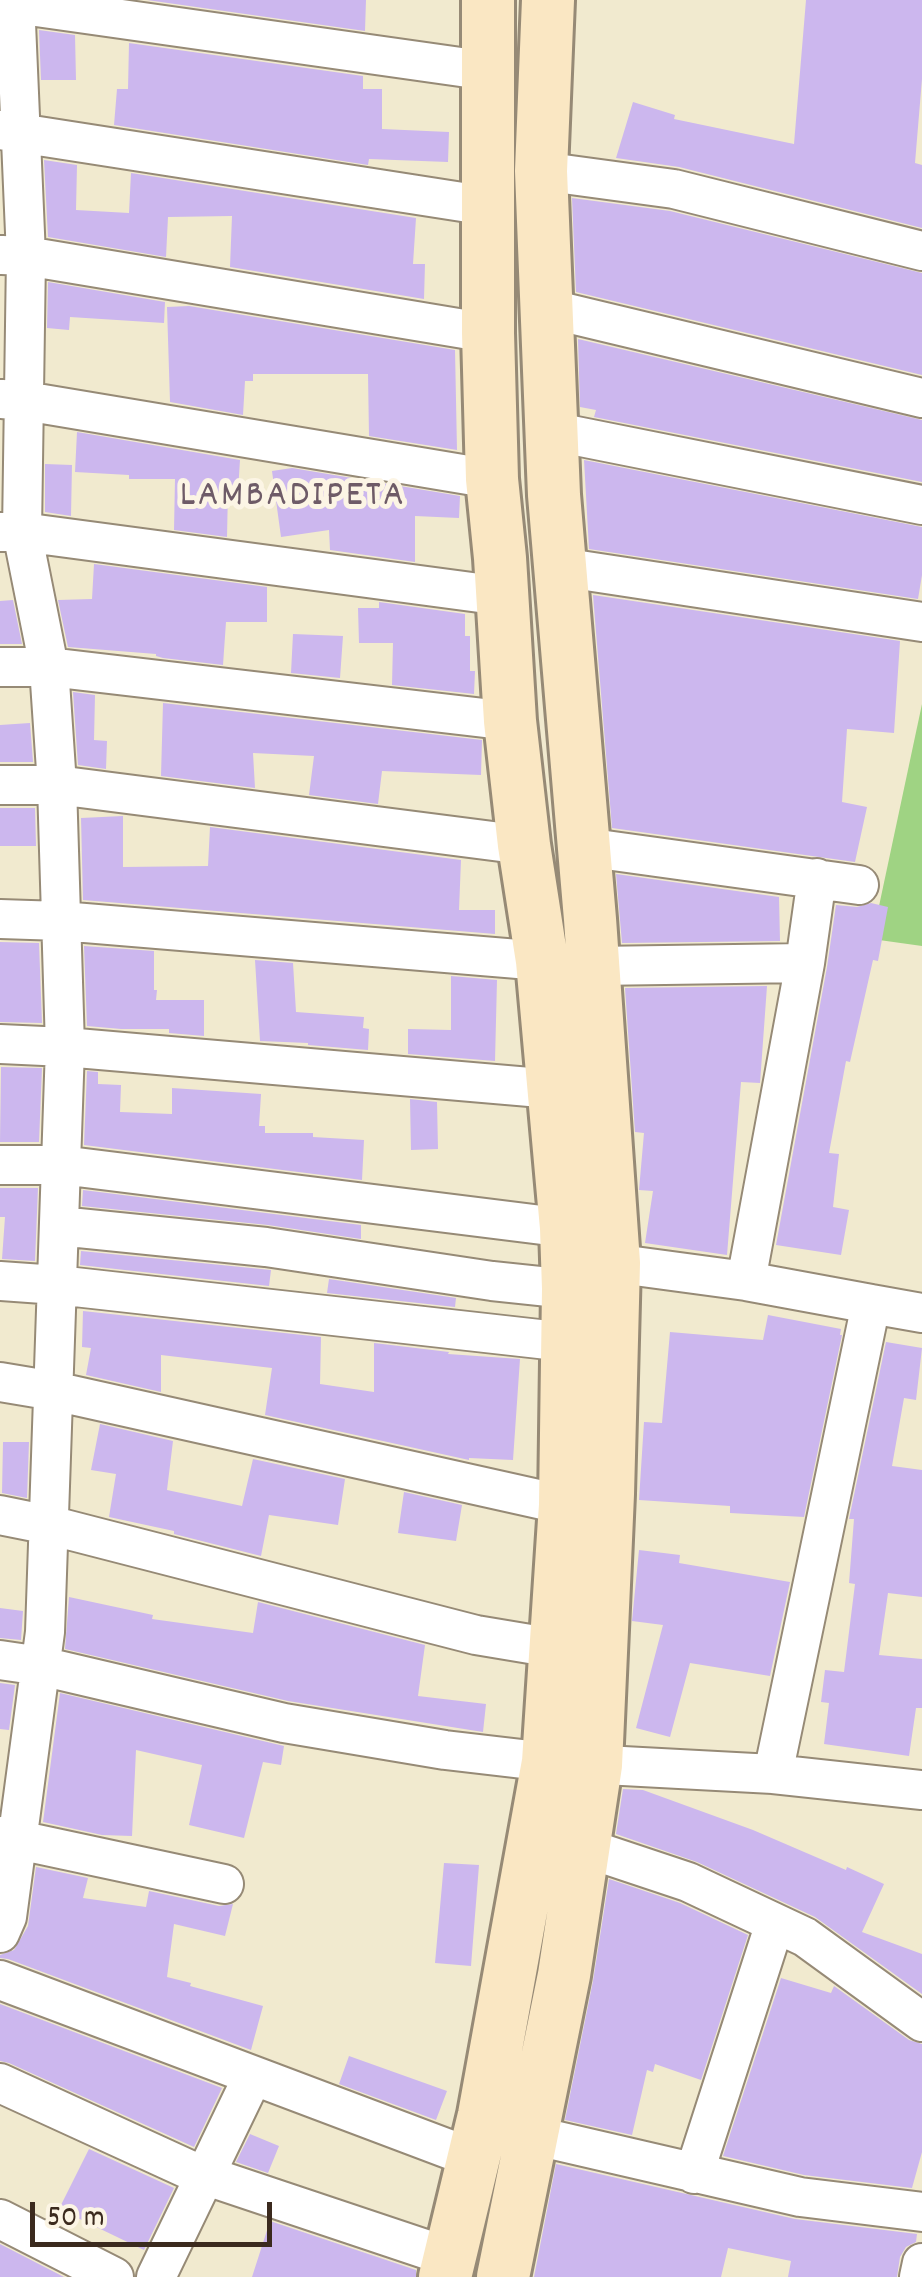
<!DOCTYPE html>
<html>
<head>
<meta charset="utf-8">
<style>
	body { margin:0 }
	#map { position:relative; width:922px; height:2277px; overflow:hidden; background:#f1eacf; font-family:Dekko,sans-serif }
	canvas { display:block }
	.scale { position:absolute; left:30px; top:2202px; width:242px; height:45px; box-sizing:border-box; border:5px solid #3b2a1e; border-top:0; padding-left:12px; font-size:30px; line-height:35px; white-space:nowrap; color:#3b2a1e; -webkit-text-stroke:8px #fcf5e5; paint-order:stroke }
</style>
</head>
<body>
<div id="map">
<canvas width="922" height="2277"></canvas>
<div class="scale">50 m</div>
</div>
<script>
const context = document.querySelector('canvas').getContext('2d');
context.lineJoin = 'round';
function fillPath(path, color) {
  context.fillStyle = color;
  context.fill(path, 'evenodd');
}
function strokePath(path, color, width, dash) {
  context.strokeStyle = color;
  context.lineWidth = width;
  context.lineCap = dash ? 'butt' : 'round';
  context.setLineDash(dash || []);
  context.stroke(path);
}
function label(font, color, halo, rows, align = 'center') {
  context.font = font + ' Dekko,sans-serif';
  context.lineWidth = 10;
  context.setLineDash([]);
  context.textBaseline = 'middle';
  context.strokeStyle = halo;
  context.fillStyle = color;
  for (const [text, x, y, turn = 0] of rows) {
    context.save();
    context.translate(x, y);
    context.rotate((+turn || 0) * Math.PI / 180);
    context.textAlign = isNaN(turn) ? turn : align;
    if (halo) context.strokeText(text, 0, 0);
    context.fillText(text, 0, 0);
    context.restore();
  }
}
const green = new Path2D(`
	M922,704v242l-50,-7z`);
const building = new Path2D(`
	M147,0h219l-1,31z
	M806,0h116v79l-7,84 7,2v63l-243,-61 -63,-9 17,-56 42,13 -1,4 120,25z
	M39,30l36,5 1,45h-35z
	M129,43l234,33v13h19v40l67,3 -1,30 -79,-3 -1,6 -254,-40 3,-36h11z
	M44,160l33,5 -1,45 53,3 2,-40 285,45 -3,46h12l-1,35 -194,-32 2,-51 -64,1 -2,40 -118,-20z
	M572,198l98,13 252,62v102l-346,-83z
	M48,282l117,20 -1,21 -94,-6 -1,13 -22,-2z
	M189,306l266,44 2,100 -88,-14 -1,-62h-115v7h-8l-2,34 -73,-13 -3,-95z
	M578,339l344,81v62l-328,-65 2,-7 -16,-3z
	M77,432l163,28 -2,31 -10,-1 -1,47 -53,-7 1,-51h-46v-4l-54,-3z
	M584,460l338,67v48l-4,24 -329,-50z
	M45,464l27,1 -1,51 -26,-4z
	M292,468l168,28 -1,22 -44,-2v46l-85,-12 -1,-20 -48,7 -9,-66z
	M94,564l173,23v35h-41l-3,43 -60,-7 -7,-2v-2l-88,-7 -10,-47 34,-1z
	M593,595l307,46 -6,92 -47,-4 -5,73 25,5 -12,55 -243,-34z
	M13,600l9,44h-22v-43z
	M379,602l86,12v22h5v35h5l-1,23 -82,-9 1,-42h-34l-1,-35h21z
	M293,634l50,2 -3,42 -49,-5z
	M73,692l22,3 -1,45 13,1 -1,28 -28,-4z
	M163,703l319,37 -1,35 -99,-4 -4,33 -69,-9 5,-39 -61,-3 2,35 -94,-12z
	M30,723l3,39h-33v-37z
	M0,808h35l1,38h-36z
	M123,816v51l85,-1 2,-39 251,33 -2,50h36v24l-412,-34 -2,-82z
	M616,874l163,23 1,44 -158,2z
	M871,903l17,4 -10,54 -5,-1 -23,102 -4,-1 -17,92 10,1 -6,53 16,3 -8,45 -65,-10 51,-278 9,-62 21,2z
	M0,942l39,1 3,80 -42,-1z
	M84,946l70,5v39h3l-1,10h48v36l-35,-3v-4h-48l-34,-3z
	M255,960l38,3 3,49 68,5 -1,11 6,1 -1,21 -60,-5v-2l-48,-2z
	M451,976l46,4 -2,81 -87,-7v-25l43,1z
	M767,986l-7,97 -19,-1 -14,173 -82,-12 8,-52 -14,-1 5,-57 -9,-1 -10,-144z
	M1,1067l41,1 -3,74h-39z
	M87,1071l11,1v12l23,1 -1,27 52,2v-26l89,6 -2,32h6v7h48v4l51,3 -2,40 -278,-35z
	M410,1099l27,3 1,47 -27,1z
	M0,1188h38l-3,73 -33,-2 3,-42h-5z
	M83,1190l278,35v14l-93,-14 -186,-19z
	M81,1251l190,19 -2,16 -189,-21z
	M329,1279l127,19 -1,9 -128,-14z
	M83,1311l238,26 -1,47 54,8v-49l75,9 -1,2 72,5 -7,101 -44,-2v2l-204,-45 7,-47 -111,-13v37l-75,-17 5,-27 -9,-1z
	M768,1315l73,14 -1,6h2l-38,182 -74,-4v-7l-91,-6 5,-78 18,1 8,-91 93,8z
	M886,1342l36,6 -6,52 -12,-2 -12,68 30,4v127l-34,-4 -9,62 43,4v49h-6l-7,48 -85,-12 5,-41 -8,-1 4,-32 19,2 11,-88 -6,-1 5,-64h-5z
	M100,1424l73,17 -6,49 75,16 11,-47 92,20 -7,46 -69,-10 -8,41 -87,-22v-3l-65,-14 7,-43 -25,-4z
	M3,1442h26l-2,56 -25,-5z
	M404,1492l58,13 -6,36 -58,-8z
	M639,1550l41,5 -1,8 111,19 -20,94 -80,-13 -20,74 -34,-9 27,-103 -31,-4z
	M69,1597l84,18 -1,4 101,14 5,-31 167,43 -7,51 68,8 -3,28 -195,-31 -223,-52z
	M0,1608l23,3 -2,29 -21,-2z
	M0,1683l15,2 -6,45 -9,-1z
	M60,1693l224,53 -3,19 -18,-3 -19,76 -55,-13 13,-60 -66,-15 -4,86 -30,-1 -59,-13z
	M623,1789l20,1 110,40 93,40 1,-3 37,17 -22,48 60,22v40l-107,-77 -118,-55 -81,-28z
	M444,1863l35,2 -8,101 -36,-3z
	M36,1867l52,11 -5,20 63,9 3,-16 70,15 14,-2 -8,32 -51,-12 -7,53 24,6 -1,3 73,20 -12,44 -243,-91 -8,-1v-3l14,-5 14,-24z
	M609,1879l71,24 68,32 -47,145 -46,-16 -2,8 -6,-2 -15,65 -67,-15 28,-139z
	M781,1978l50,15 3,-7 75,54 13,4v108l-10,36 -108,-13 -81,-19z
	M0,2004l222,84 -28,59 -185,-84 -9,-2z
	M349,2056l98,35 -11,29 -97,-36z
	M250,2134l29,12 -11,27 -32,-11z
	M89,2149l85,39 -30,62 -85,-41z
	M556,2164l239,55 122,15 -1,8 -10,5 -6,10 -3,20h-109l3,-16 -63,-13 -7,29h-187z
	M270,2221l146,49v7h-164z
	M0,2244l64,33h-64z`);
const street = new Path2D(`
	M0,4h15l474,67
	M0,130l488,76
	M541,171l133,18 248,62
	M2,255l24,1 462,77
	M546,308l376,90
	M2,399l23,2 467,78
	M551,431l371,74
	M0,532h22l480,64
	M560,567l362,55
	M0,667h49l461,54
	M0,785h57l467,60
	M584,847l275,38
	M0,919l61,2 481,40
	M594,966l211,-3
	M0,1044l65,3 488,42
	M0,1165h61l505,63
	M59,1226l207,21 226,34 76,8
	M590,1260l156,21 125,23
	M0,1281l57,4 509,57
	M746,1281l59,-318 12,-85
	M0,1382l54,9 511,114
	M0,1515l49,10 427,110 78,13
	M0,1660l41,6 243,57 161,27 103,12 225,12 149,16
	M773,1774l98,-470 51,9
	M0,1836l224,48
	M583,1847l105,35 117,55 117,85
	M0,1933l7,-16 38,-285 20,-585 -8,-262 -8,-118 -27,-135 4,-276 -11,-256
	M0,1980l475,179
	M0,2083l192,88 257,86
	M532,2135l268,62 122,15
	M694,2174l81,-251
	M0,2219l114,58
	M156,2277l97,-201
	M919,2277l3,-14`);
const secondary = new Path2D(`
	M445,2277l39,-162 64,-353 17,-257 3,-216 -2,-61 -24,-267 -18,-116 -14,-124 -10,-163 -8,-79 -4,-146v-333
	M503,2277l61,-302 32,-210 12,-271 6,-231 -24,-344 -36,-424 -13,-324 7,-171`);
const neighbourhoodNames = [
	["LAMBADIPETA",293,499]
];
fillPath(green, '#9fd383');
fillPath(building, '#ccb7ee');
strokePath(street, '#968a76', 42);
strokePath(secondary, '#968a76', 58);
strokePath(street, '#fff', 38);
strokePath(secondary, '#fae7c3', 52);
context.letterSpacing = '2.5px';
label('38px', '#6e5b67', '#fcf5e5', neighbourhoodNames);
context.letterSpacing = '0px';
</script>
</body>
</html>
